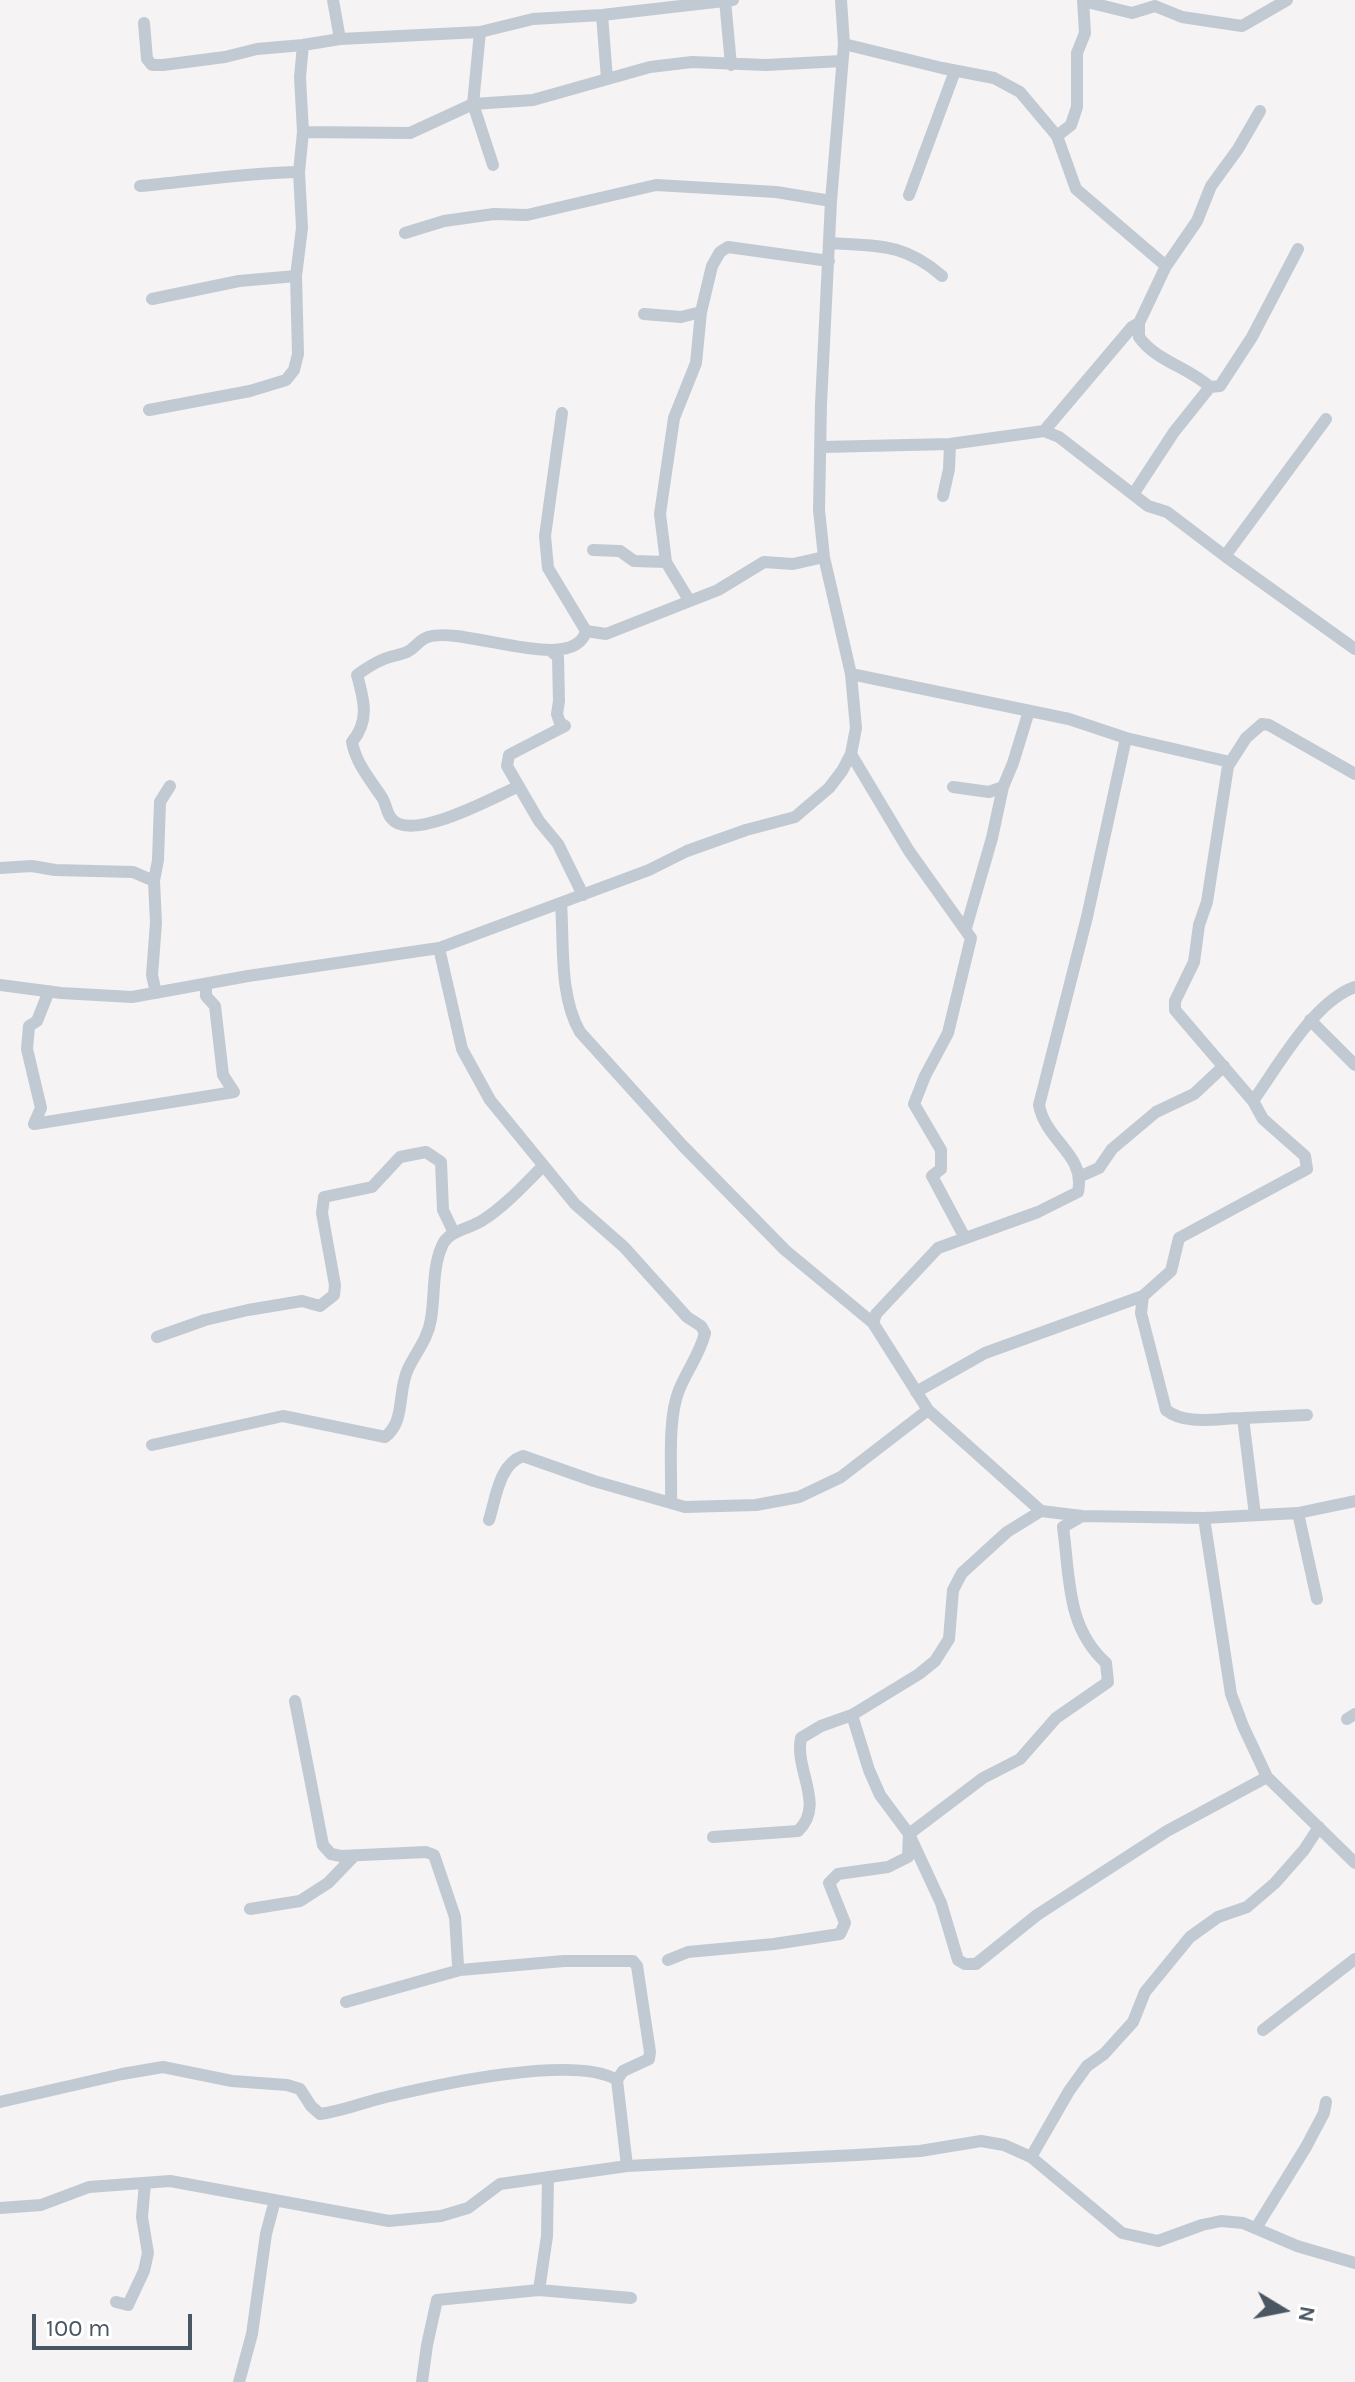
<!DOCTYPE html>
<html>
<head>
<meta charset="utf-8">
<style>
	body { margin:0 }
	#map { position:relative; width:1355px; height:2382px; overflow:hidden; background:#f5f3f3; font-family:Karla,sans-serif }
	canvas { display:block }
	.north { position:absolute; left:1243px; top:2270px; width:80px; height:80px; -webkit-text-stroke:6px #fff; paint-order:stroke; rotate:100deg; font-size:22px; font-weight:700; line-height:32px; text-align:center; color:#4a5661 }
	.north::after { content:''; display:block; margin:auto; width:28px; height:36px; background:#4a5661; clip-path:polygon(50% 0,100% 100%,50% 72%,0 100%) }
	.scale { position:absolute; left:32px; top:2314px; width:160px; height:36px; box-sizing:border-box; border:4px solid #4a5661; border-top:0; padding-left:10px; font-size:24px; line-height:28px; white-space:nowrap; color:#4a5661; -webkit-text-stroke:6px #fff; paint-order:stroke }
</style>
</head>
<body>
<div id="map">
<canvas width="1355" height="2382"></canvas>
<div class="north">N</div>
<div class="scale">100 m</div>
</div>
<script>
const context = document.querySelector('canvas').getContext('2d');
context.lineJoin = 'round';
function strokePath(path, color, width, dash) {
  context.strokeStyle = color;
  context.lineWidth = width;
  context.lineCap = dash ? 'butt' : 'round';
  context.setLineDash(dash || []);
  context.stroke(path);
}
const street = new Path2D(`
	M333,0l7,39
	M725,0l6,65
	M1083,1l49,12 23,-7 27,11 60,9 45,-26
	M602,15l5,64
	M144,23l3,36 5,6h11l62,-8 32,-8 46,-4 37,-6 140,-7 53,-13 69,-4 131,-15
	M480,32l-7,72 20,61
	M844,44l98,24 52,10 26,14 37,44 19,53 90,77 -27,57v14c17,24 49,30 71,50
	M303,132l107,1 63,-29 60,-4 117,-33 42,-5 74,3 76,-4
	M1057,136l14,-11 6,-18v-54l8,-20 -2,-33
	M140,186c53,-5 106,-13 159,-14
	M909,195l46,-124
	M405,233l39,-12 50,-7 33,1 129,-30 120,7 55,9
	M831,243c47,3 73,0 111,33
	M1166,266l31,-45 14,-35 27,-37 22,-38
	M152,299l87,-18 57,-5
	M644,314l37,3 20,-5
	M149,410l101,-19 36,-11 8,-10 4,-16 -2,-78 6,-48 -3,-56 4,-40 -3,-55 3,-32
	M562,413l-17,123 3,32 38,63 20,3 112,-44 46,-28 29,2 31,-7
	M1044,431l88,-104 7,-4
	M822,447l128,-3 94,-13 15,6 89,69 19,6 58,44 101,-137
	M1134,493l40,-61 36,-45 10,-1 32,-49 46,-88
	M943,496l6,-27 1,-25
	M593,550l27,1 14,10 32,1
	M1225,556l130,93
	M689,600l-23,-38 -6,-48 14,-96 22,-55 5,-51 11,-46 8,-14 8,-5 101,14
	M552,652l6,5 1,44 -2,13 3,9 5,3 -56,29 -2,11 32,55 19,23 25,51
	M851,674l218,45 57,19 104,24
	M1126,738l-39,179 -48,188c7,37 47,49 39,87l-40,20 -100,36 -62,66 -3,9 55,87 113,101 41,5 122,2 94,-5 57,-12
	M851,754l58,97 62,87 -23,95 -23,43 -11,28 27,46v19l-9,7 33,62
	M517,787c-23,10 -107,57 -126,31 -5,-6 -5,-16 -10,-22 -12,-18 -25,-33 -29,-54 18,-21 12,-42 5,-67 8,-6 17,-12 27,-16 7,-3 16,-4 23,-7 8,-4 13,-13 21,-15 35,-12 146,39 158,-6
	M953,787l36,5 14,-5
	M0,868l32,-2 23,4 78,2 21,9
	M561,903c3,41 -2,93 19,129l103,114 102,104 88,73
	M966,928l26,-90 11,-51 10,-24 16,-52
	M439,948l23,101 28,51 85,104 49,43 63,70 14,9 4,7c-5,21 -18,37 -26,57 -12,30 -7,80 -8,113
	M0,985l61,8 71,4 116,-21 191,-28 210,-78 38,-19 59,-21 49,-13 34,-29 13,-17 9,-17 5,-26 -5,-54 -27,-117 -5,-47 2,-106 10,-203 13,-157 -3,-44
	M49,991l-12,30 -8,5 -2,23 14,59 -7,16 200,-32 -11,-17 -8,-69 -9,-10v-12
	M156,993l-4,-18 4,-52 -2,-42 4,-21 2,-58 10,-16
	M1310,1020l45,45
	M1253,1101c25,-35 61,-100 102,-114
	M1081,1176l18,-8 13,-19 44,-37 38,-18 30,-28
	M157,1337l48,-17 43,-10 54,-9 18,5 14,-11 1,-10 -13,-72 2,-16 48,-10 28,-30 26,-5 15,10 2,48 11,23
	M916,1392l69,-39 158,-57
	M1243,1418c-25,0 -57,8 -77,-8l-25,-97 2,-17 28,-25 8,-33 128,-69 -2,-13 -42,-37 -10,-18 -78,-91v-9l19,-39 5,-37 8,-23 21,-136 18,-28 16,-14 7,1 86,49
	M152,1445l131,-29 102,21c21,-16 12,-45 23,-68 8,-17 20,-30 23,-50 4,-23 1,-51 11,-73 6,-16 28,-17 41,-26 22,-14 41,-35 59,-53
	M1298,1513l19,86
	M1255,1515l-12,-97 64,-3
	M1204,1518l27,176 12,32 24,51 88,86
	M489,1520c7,-22 10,-56 34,-64l71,25 91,26 71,-2 43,-8 42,-20 87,-67
	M295,1701l28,144 8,9 10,2 85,-4 8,3 21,62 3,48 2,5 104,-9h69l4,5 13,86 -1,7 -26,12 -6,9 10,86
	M852,1715l17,55 11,25 29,39 32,69 17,57 7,4h11l61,-49 130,-84 100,-54
	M1347,1719l8,-5
	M713,1837l85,-6c28,-26 -4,-61 3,-93l20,-12 31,-11 67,-41 16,-13 14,-22 4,-49 9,-17 45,-41 34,-21
	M250,1909l50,-8 28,-18 26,-27
	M668,1960l20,-8 86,-8 66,-10 5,-11 -16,-40 9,-9 50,-7 20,-10 1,-23 74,-56 37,-19 36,-41 52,-36 -2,-19c-40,-36 -36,-86 -43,-136l19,-11
	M346,2002l114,-32
	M1263,2030l92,-71
	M0,2102l122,-28 41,-7 69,14 55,4 13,4 11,17 9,8c24,-3 44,-12 66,-17 50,-12 189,-43 231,-17
	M1031,2157l38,-66 18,-25 17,-12 29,-32 12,-30 45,-55 28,-20 29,-10 28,-24 29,-33 15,-23
	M0,2208l41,-3 48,-18 81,-6 219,40 52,-5 27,-8 32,-24 127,-18 230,-11 63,-4 61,-10 23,4 27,12 91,76 36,8 44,-16 19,-4 22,2 54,23 58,17
	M1256,2228l50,-81 18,-34 2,-11
	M539,2290l8,-54 1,-59
	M116,2302l12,3 16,-34 4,-18 -6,-36 3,-34
	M239,2382l13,-48 14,-100 9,-34
	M422,2382l5,-37 10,-45 102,-10 92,8`);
strokePath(street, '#c1cad2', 12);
</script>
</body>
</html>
